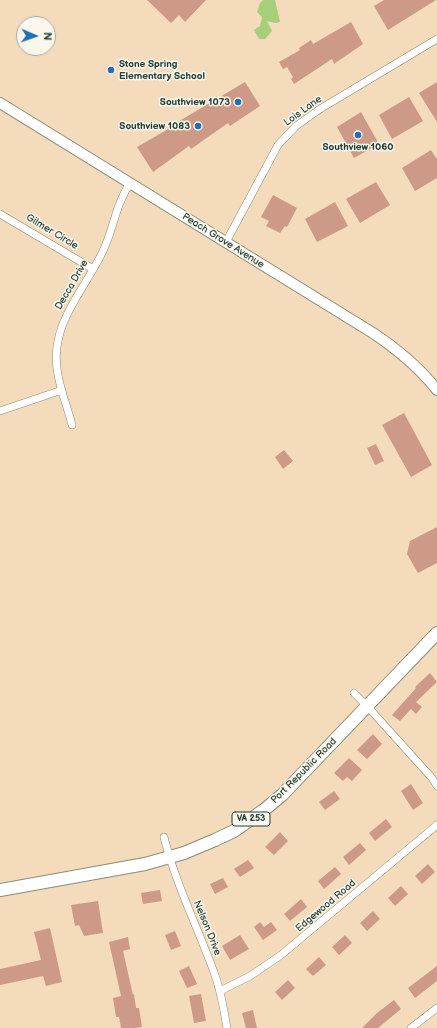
<!DOCTYPE html>
<html>
<head>
<meta charset="utf-8">
<style>
	body { margin:0 }
	#map { position:relative; width:437px; height:1028px; overflow:hidden; background:#f3dbbc; font-family:"Balsamiq Sans",sans-serif }
	canvas { display:block }
	.north { position:absolute; left:16px; top:16px; width:40px; height:40px; box-sizing:border-box; background:#fbf7ec; border:1px solid #a3ada2; border-radius:50%; rotate:92deg; font-size:11px; font-weight:700; line-height:16px; text-align:center; color:#1f3d34 }
	.north::after { content:''; display:block; margin:auto; width:14px; height:18px; background:#1f6fb2; clip-path:polygon(50% 0,100% 100%,50% 72%,0 100%) }
</style>
</head>
<body>
<div id="map">
<canvas width="437" height="1028"></canvas>
<div class="north">N</div>
</div>
<script>
const context = document.querySelector('canvas').getContext('2d');
context.lineJoin = 'round';
function fillPath(path, color) {
  context.fillStyle = color;
  context.fill(path, 'evenodd');
}
function strokePath(path, color, width, dash) {
  context.strokeStyle = color;
  context.lineWidth = width;
  context.lineCap = dash ? 'butt' : 'round';
  context.setLineDash(dash || []);
  context.stroke(path);
}
function label(font, color, halo, rows, align = 'center') {
  context.font = font + ' "Balsamiq Sans",sans-serif';
  context.lineWidth = 3;
  context.setLineDash([]);
  context.textBaseline = 'middle';
  context.strokeStyle = halo;
  context.fillStyle = color;
  for (const [text, x, y, turn = 0] of rows) {
    context.save();
    context.translate(x, y);
    context.rotate((+turn || 0) * Math.PI / 180);
    context.textAlign = isNaN(turn) ? turn : align;
    if (halo) context.strokeText(text, 0, 0);
    context.fillText(text, 0, 0);
    context.restore();
  }
}
const green = new Path2D(`
	M263,0h12l5,22 -5,1 -8,-2 5,10 -7,8h-6l-5,-9 6,-4 2,-9 -5,-5 3,-9z`);
const building = new Path2D(`
	M147,0h59l-21,22 -6,-7 -8,8z
	M384,0h52l-48,30 -14,-24z
	M351,22l12,22 -29,20 -2,-5 -38,25 -3,-5 2,-2 -6,-10 -4,2 -4,-7 21,-12 -1,-2 12,-8 2,4z
	M245,82l15,24 -30,20 -2,-3 -37,26 -2,-3 -36,26 -16,-25 40,-23 -1,-1z
	M437,82v40l-18,-29z
	M409,97l14,24 -31,18 -13,-24z
	M361,112l18,32 -25,14 -17,-31z
	M431,150l6,9v19l-22,13 -13,-23z
	M376,182l14,23 -30,18 -14,-24z
	M273,195l24,13 -10,19 -2,-1 -5,7 -14,-7 3,-5 -8,-4z
	M335,202l13,24 -31,16 -12,-23z
	M404,413l28,52 -21,12 -29,-52z
	M376,444l8,17 -9,4 -8,-17z
	M284,450l9,11 -10,8 -8,-12z
	M437,527v36l-19,10 -11,-19 3,-13z
	M430,673l7,9 -21,20 6,5 -6,7 -5,-5 -11,12 -8,-6 24,-27 -1,-1z
	M373,734l9,10 -15,15 -10,-9z
	M349,758l13,12 -10,11 -5,-4 -4,4 -9,-8z
	M411,784l12,19 -10,7 -12,-19z
	M334,791l6,8 -15,11 -6,-8z
	M386,819l6,8 -17,14 -6,-8z
	M280,832l8,9 -14,14 -9,-8z
	M360,843l6,7 -17,15 -6,-8z
	M248,860l6,8 -14,9 -6,-8z
	M428,864l7,8 -13,12 -7,-8z
	M335,867l6,7 -17,15 -6,-8z
	M223,878l5,9 -13,7 -5,-10z
	M401,886l7,8 -13,12 -7,-8z
	M160,890l2,11 -19,3 -2,-11z
	M301,899l6,8 -17,14 -6,-7z
	M98,901l5,32 -19,3 -5,-11 -4,1 -4,-21z
	M373,911l7,8 -13,12 -7,-8z
	M260,922l4,5 7,-5 6,8 -14,10 -9,-13z
	M50,928l12,54 -16,4 -3,-10 -43,9v-16l41,-9 -7,-28z
	M175,931l6,15 -10,4 -6,-15z
	M240,935l9,14 -19,11 -8,-14z
	M345,935l7,8 -13,12 -7,-8z
	M128,937l2,12 -7,2 10,44 1,-1 2,14h3l3,19 -7,1h-14l-2,-11h-3l-3,-19 8,-2 -12,-54z
	M319,957l7,8 -13,11 -7,-7z
	M189,966l8,18 -10,4 -8,-17z
	M437,966v15l-22,17 -7,-10z
	M288,980l7,8 -13,12 -7,-8z
	M201,994l5,27 -12,2 -5,-27z
	M394,1000l7,9 -23,19h-16l15,-15z
	M253,1010l4,18h-11l-4,-15z`);
const street = new Path2D(`
	M0,214l93,55
	M226,242l52,-97 18,-19 24,-17 117,-70
	M0,411l62,-21
	M72,425c-4,-16 -11,-33 -14,-50 -10,-50 25,-82 45,-124 11,-23 12,-45 27,-68
	M354,693l13,13 65,72 5,8
	M164,837c12,48 34,91 51,138 6,17 9,35 12,53
	M220,991l30,-15 31,-21 156,-130
	M411,1028l26,-20`);
const secondary = new Path2D(`
	M0,103l373,230c24,16 46,34 64,57`);
const primary = new Path2D(`
	M0,890l145,-26 39,-11 31,-13 19,-9 30,-21 18,-15 155,-162`);
const markers = [
	[111,70,4,"#1f6fb2"],
	[238,102,4,"#1f6fb2"],
	[198,126,4,"#1f6fb2"],
	[358,135,4,"#1f6fb2"]
];
const shields = [
	[251,819,38]
];
const shieldNames = [
	["VA 253",251,819]
];
const poiNames = [
	["Stone Spring",119,64,"left"],
	["Elementary School",119,76,"left"],
	["Southview 1073",230,102],
	["Southview 1083",190,126],
	["Southview 1060",358,147,"center"]
];
const streetNames = [
	["Lois Lane",303,111,-36],
	["Gilmer Circle",52,232,31],
	["Peach Grove Avenue",223,241,32],
	["Decca Drive",72,285,-60],
	["Port Republic Road",304,771,-45],
	["Edgewood Road",326,906,-40],
	["Nelson Drive",207,928,68]
];
fillPath(green, '#a7ce79');
fillPath(building, '#cd9a88');
strokePath(street, '#898c78', 8);
strokePath(secondary, '#898c78', 12);
strokePath(primary, '#898c78', 14);
strokePath(street, '#fff', 7);
strokePath(secondary, '#fff', 10);
strokePath(primary, '#fff', 12);
for (const [x, y, r, color] of markers) {
  const dot = new Path2D();
  dot.arc(x, y, r, 0, 2 * Math.PI);
  context.fillStyle = color;
  context.fill(dot);
  strokePath(dot, '#fbf7ec', 1.5);
}
for (const [x, y, w] of shields) {
  const box = new Path2D();
  box.roundRect(x - w / 2, y - 7, w, 14, 3);
  context.fillStyle = '#fbf7ec';
  context.fill(box);
  strokePath(box, '#1f3d34', 1);
}
label('bold 9px', '#1f3d34', null, shieldNames);
label('bold 10px', '#1f3d34', '#fbf7ec', poiNames, 'right');
label('10px', '#1f3d34', '#fbf7ec', streetNames);
</script>
</body>
</html>
